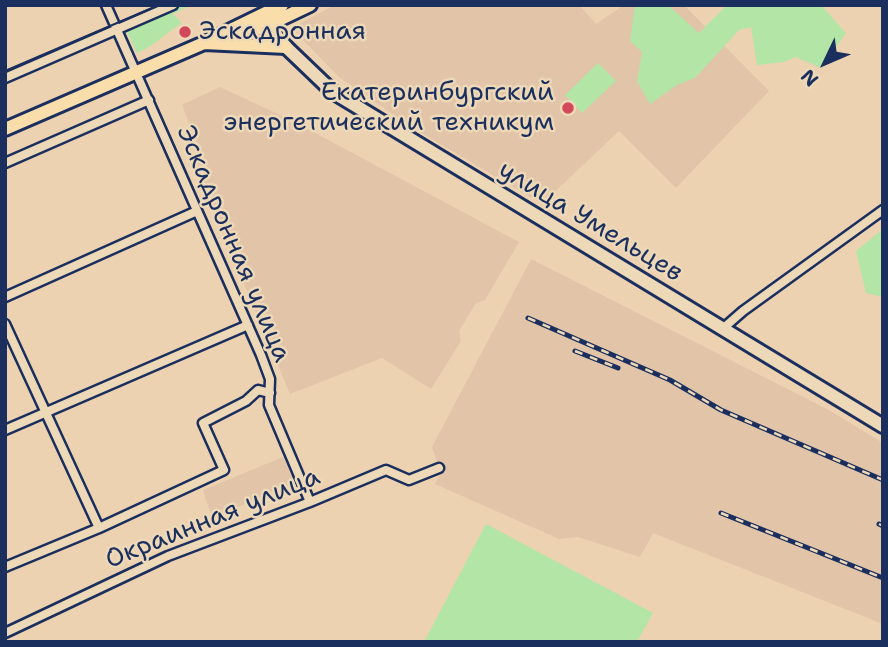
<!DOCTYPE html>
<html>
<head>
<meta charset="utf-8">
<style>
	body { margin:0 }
	#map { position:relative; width:888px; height:647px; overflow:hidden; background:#edd2b2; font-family:"Shantell Sans",sans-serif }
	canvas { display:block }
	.frame { position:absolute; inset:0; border:7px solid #1b2f5e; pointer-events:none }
	.north { position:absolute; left:790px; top:28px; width:70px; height:70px; -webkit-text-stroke:5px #edd8b7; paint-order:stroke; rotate:226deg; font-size:19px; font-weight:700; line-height:28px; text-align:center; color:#1b2f5e }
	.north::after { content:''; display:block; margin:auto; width:24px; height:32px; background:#1b2f5e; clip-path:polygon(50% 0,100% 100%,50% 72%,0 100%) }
</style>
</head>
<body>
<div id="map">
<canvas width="888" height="647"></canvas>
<div class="frame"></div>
<div class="north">N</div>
</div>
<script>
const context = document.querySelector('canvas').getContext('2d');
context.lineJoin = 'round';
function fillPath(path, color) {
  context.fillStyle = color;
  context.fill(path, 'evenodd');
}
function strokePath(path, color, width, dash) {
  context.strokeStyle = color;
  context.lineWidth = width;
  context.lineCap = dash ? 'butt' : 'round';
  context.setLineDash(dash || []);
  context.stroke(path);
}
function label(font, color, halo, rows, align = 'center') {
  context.font = font + ' "Shantell Sans",sans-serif';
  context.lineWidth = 5;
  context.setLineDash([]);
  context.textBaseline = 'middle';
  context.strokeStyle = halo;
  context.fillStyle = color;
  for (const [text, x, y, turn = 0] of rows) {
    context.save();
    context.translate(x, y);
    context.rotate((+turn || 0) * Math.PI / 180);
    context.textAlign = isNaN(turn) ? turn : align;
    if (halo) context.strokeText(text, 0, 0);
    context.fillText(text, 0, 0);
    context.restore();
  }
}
const built = new Path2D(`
	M335,5h244l17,19 28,-19h60l85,86 -93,97 -57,-57 -77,73 -134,-79 -69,-48 -42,-43 -4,-7z
	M220,87l71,33 228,122 -34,58 -9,3 -17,28 2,10 -30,48 -49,-31 -92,36 -95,-228 5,-16 -18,-45z
	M531,259l298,151 54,33v181l-230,-91 -13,24 -62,-20 -19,2 -124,-55 6,-11 -9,-26z
	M283,457l12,26 -83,35 -9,-28z`);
const green = new Path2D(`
	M184,5l3,2 -14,7 9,9c-17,10 -27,23 -45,30l-11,-23z
	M635,5h33l31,28 28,-28h92l3,1 24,27 -25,35 -25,-11 -12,5 -27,3 -6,-38 -12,3 -44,48 -18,7 -27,19 -13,-23 5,-29 -12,-11z
	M598,63l18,18 -34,32 -17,-18z
	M883,229v68l-17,-4 -10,-42z
	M486,524l167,89 -16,29h-213z`);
const street = new Path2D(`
	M106,5l155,350 9,24 -1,26 41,97
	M5,78l168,-73
	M5,163l144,-63
	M5,297l192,-86
	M5,324l94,204
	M724,331l3,-6 16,-14 140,-101
	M5,430l243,-105
	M5,567l94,-39 125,-58 -21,-47 43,-22 12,-11 12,3
	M5,633l163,-77 142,-54 76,-32 23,10 30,-12`);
const secondary = new Path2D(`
	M262,19l24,28 47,45 550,334`);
const primary = new Path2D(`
	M229,38l37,-12 44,-21
	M204,43l82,4
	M5,129l199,-86 78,-38`);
const tram = new Path2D(`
	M5,71l154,-66`);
const rail = new Path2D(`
	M528,318l142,62 51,30 162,70
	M575,351l43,17
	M721,513l162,65
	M879,524l4,2`);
const markers = [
	[185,32,7,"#d1495b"],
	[568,108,7,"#d1495b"]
];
const poiNames = [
	["Эскадронная",199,32],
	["Екатеринбургский",554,93,"right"],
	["энергетический техникум",554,123,"right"]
];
const streetNames = [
	["улица Умельцев",590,222,31],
	["Эскадронная улица",233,244,67],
	["Окраинная улица",213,519,-22]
];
fillPath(built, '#e2c4a8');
fillPath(green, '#b2e5a6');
strokePath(street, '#1b2f5e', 13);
strokePath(secondary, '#1b2f5e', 18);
strokePath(primary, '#1b2f5e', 18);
strokePath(street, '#edd8b7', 8);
strokePath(secondary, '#edd8b7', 12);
strokePath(primary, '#f9deab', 12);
strokePath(tram, '#1b2f5e', 2);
strokePath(rail, '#1b2f5e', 5);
strokePath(rail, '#edd8b7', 2.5, [8]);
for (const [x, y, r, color] of markers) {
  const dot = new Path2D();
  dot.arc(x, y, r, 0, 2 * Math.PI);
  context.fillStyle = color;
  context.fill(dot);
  strokePath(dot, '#edd8b7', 2.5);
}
label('26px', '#1b2f5e', '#edd8b7', poiNames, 'left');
label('26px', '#1b2f5e', '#edd8b7', streetNames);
</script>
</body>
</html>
